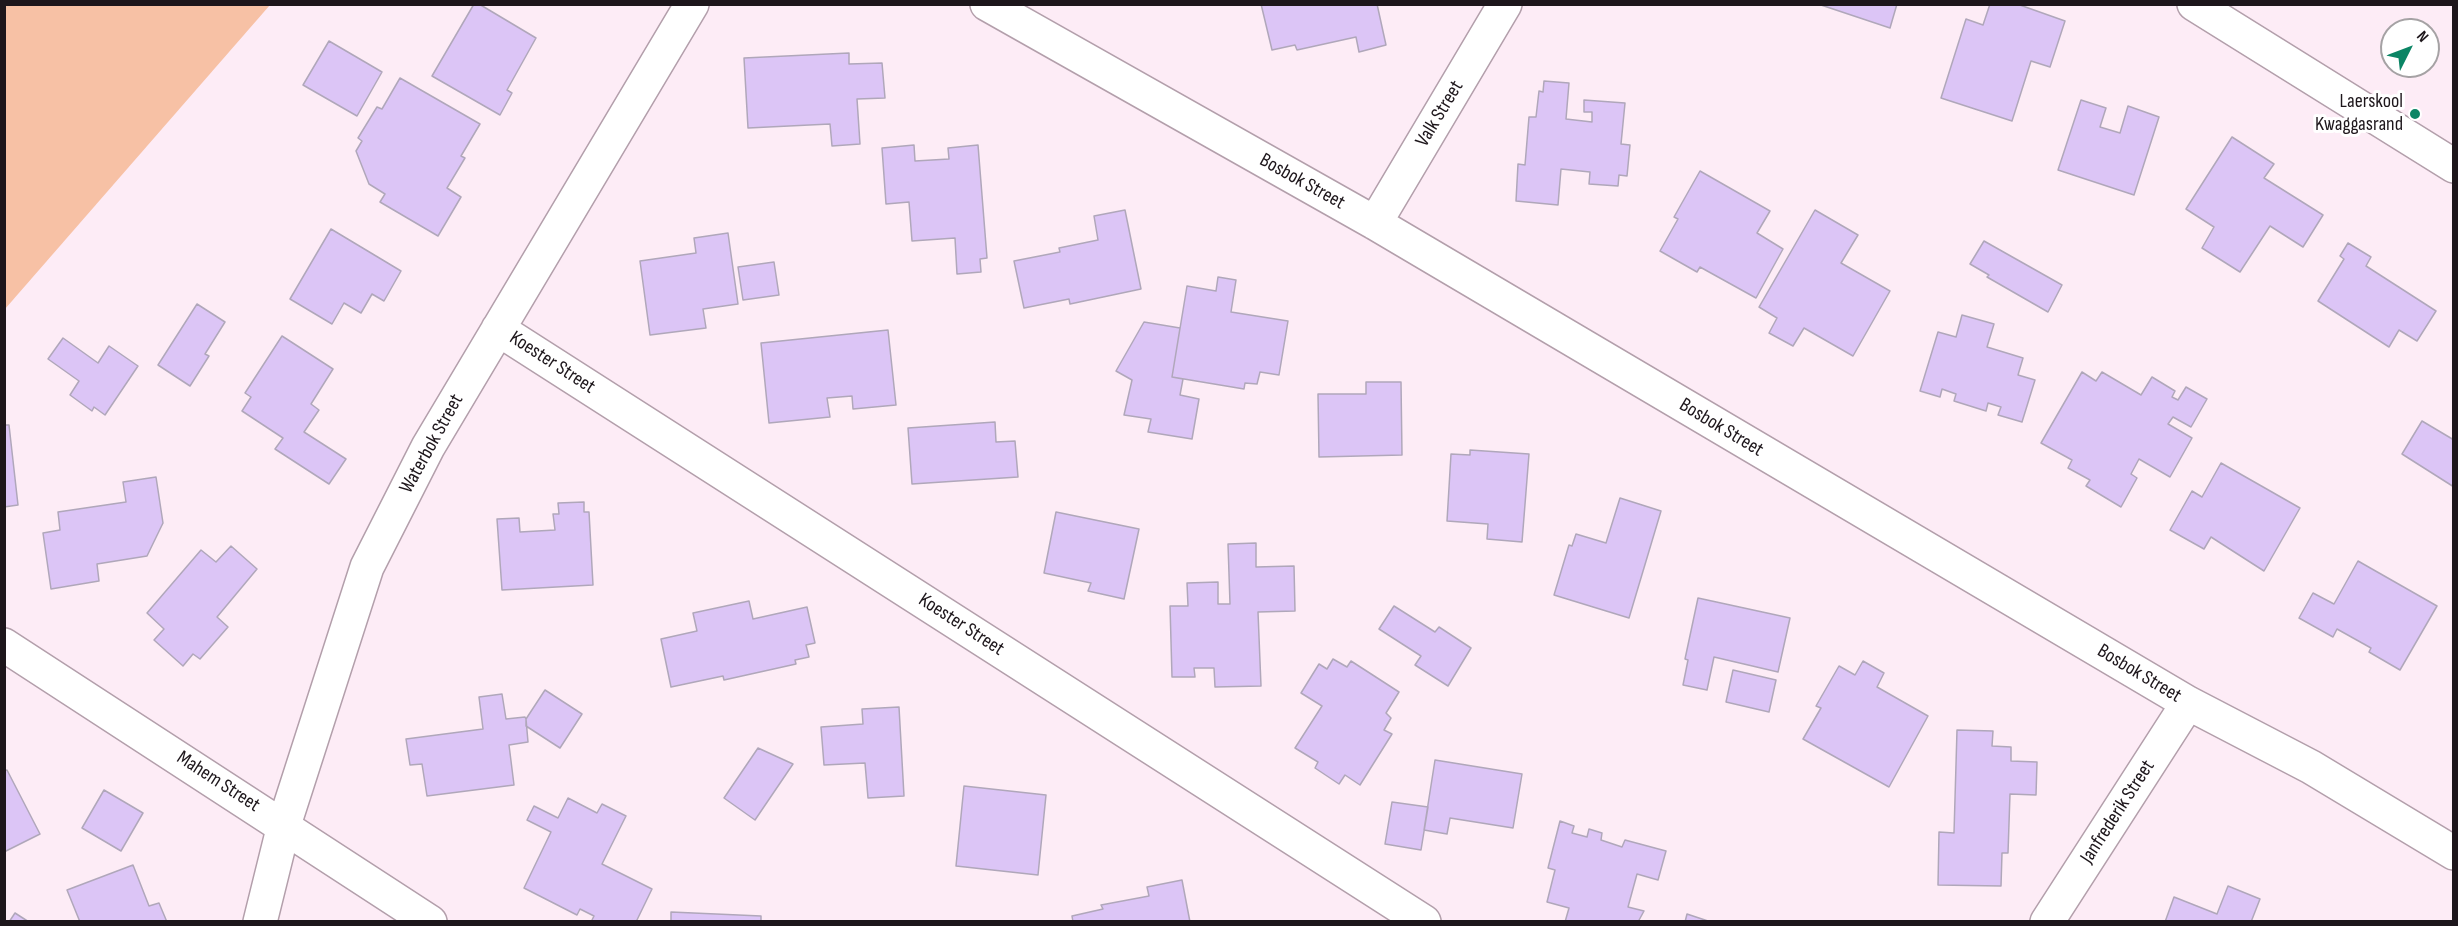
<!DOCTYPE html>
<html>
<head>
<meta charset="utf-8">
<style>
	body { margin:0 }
	#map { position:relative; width:2458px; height:926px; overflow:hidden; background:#fdecf6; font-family:"Sofia Sans Condensed",sans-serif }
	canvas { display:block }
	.frame { position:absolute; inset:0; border:6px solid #1d161b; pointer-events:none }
	.north { position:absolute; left:2380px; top:18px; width:60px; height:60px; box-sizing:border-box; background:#fff; border:2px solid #a5a2a4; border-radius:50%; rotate:48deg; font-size:16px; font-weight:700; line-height:24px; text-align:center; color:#1d161b }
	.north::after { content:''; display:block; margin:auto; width:21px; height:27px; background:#0b8565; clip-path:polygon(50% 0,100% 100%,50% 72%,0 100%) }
</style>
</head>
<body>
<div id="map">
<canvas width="2458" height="926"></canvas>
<div class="frame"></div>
<div class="north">N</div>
</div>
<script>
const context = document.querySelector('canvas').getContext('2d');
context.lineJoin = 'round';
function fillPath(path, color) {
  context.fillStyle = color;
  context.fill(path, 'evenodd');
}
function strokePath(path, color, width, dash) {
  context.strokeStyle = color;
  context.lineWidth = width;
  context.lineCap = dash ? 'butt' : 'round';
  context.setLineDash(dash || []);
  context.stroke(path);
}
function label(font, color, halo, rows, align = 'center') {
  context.font = font + ' "Sofia Sans Condensed",sans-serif';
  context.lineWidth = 6;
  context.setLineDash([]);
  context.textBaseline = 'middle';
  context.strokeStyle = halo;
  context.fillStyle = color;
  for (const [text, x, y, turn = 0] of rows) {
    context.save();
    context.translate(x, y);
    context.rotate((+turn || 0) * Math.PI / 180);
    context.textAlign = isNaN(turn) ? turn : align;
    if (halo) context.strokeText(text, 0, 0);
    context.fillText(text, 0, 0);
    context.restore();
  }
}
const green = new Path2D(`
	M5,4l265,1 -265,304 -1,-304z`);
const building = new Path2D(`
	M474,4h5l57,34 -29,52 5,3 -12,22 -68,-39z
	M1261,4h116l9,41 -27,7 -3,-15 -59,13 -2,-5 -23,5z
	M1818,4h79l-7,24z
	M1990,4h27l48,17 -15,46 -19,-6 -19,60 -71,-23 25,-79 17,6z
	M329,41l53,31 -25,44 -54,-31z
	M849,53v11l33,-1 3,35 -28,1 3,45 -28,2 -2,-22 -82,4 -4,-70z
	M400,78l80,46 -19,32 4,2 -18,30 14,9 -23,39 -58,-34 5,-8 -16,-10 -13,-33 6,-10 -4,-3 19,-31 5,2z
	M1544,81l25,2 -3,36 26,3v-10h-8v-12l41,3 -4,41 9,1 -3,31 -8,-1 -1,11 -29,-2 1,-12 -29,-3 -3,36 -42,-4 2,-37 7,1 4,-48h7l3,-26 4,1z
	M2081,100l25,8 -6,19 20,6 8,-27 31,11 -25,78 -76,-25z
	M2232,137l42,27 -10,14 59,37 -20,32 -33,-21 -30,46 -38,-24 12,-21 -28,-18z
	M914,145l1,16 34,-2 -1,-11 30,-3 9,113 -7,1 1,13 -24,2 -2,-36 -43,3 -3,-39 -23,2 -4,-56z
	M1700,171l70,40 -13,22 26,16 -27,49 -56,-31 -3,5 -37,-21 18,-32 -4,-2z
	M1125,210l16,79 -71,15 -1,-5 -45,9 -10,-47 46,-9 -1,-4 39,-8 -4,-24z
	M1815,210l43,25 -17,28 49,28 -37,65 -49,-28 -11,18 -24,-13 8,-15 -18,-11z
	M331,229l70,42 -17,30 -12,-7 -11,19 -17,-10 -12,21 -42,-25z
	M728,233l10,71 -35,5 3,19 -56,7 -10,-74 56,-8 -2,-15z
	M1984,241l78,44 -14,27 -61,-35 2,-2 -19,-11z
	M2348,243l23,14 -5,9 70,45 -19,30 -18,-11 -10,17 -71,-46 26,-42 -4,-3z
	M774,262l5,33 -36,5 -5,-33z
	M1218,277l18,3 -5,32 57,9 -9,54 -19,-3 -3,12 -12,-1 -1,6 -72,-12 15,-91 29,5z
	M197,304l28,18 -20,32 4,2 -19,30 -32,-21z
	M1962,315l32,9 -7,23 36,11 -5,17 17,5 -13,42 -24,-7 3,-8 -13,-4 -2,8 -32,-10 2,-7 -14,-5 -2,8 -20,-6 18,-59 18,5z
	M1144,322l36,6 -8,49 11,2 -3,16 19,4 -7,40 -44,-7 3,-13 -27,-4 8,-35 -16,-9z
	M888,330l8,75 -43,4 -1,-13 -25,2 3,19 -61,6 -8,-80z
	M282,336l51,33 -22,35 8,6 -15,22 42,27 -17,25 -54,-35 8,-11 -41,-27 9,-14 -6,-4z
	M63,338l35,25 11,-17 29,20 -33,49 -11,-8 -2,4 -22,-16 9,-14 -31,-22z
	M2082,372l14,9 6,-9 39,23 11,-18 23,14 -3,6 6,3 8,-13 21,12 -16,28 -18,-10 -5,7 24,14 -22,39 -31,-18 -8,15 6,4 -16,29 -35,-21 4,-6 -22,-12 4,-8 -31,-17z
	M1366,382h35l1,73 -83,2 -1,-63h48z
	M2422,421l32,19v47l-52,-33z
	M995,422l1,20 19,-1 3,36 -106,7 -4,-56z
	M4,425h5l9,80 -14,2z
	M1470,450l59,4 -7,88 -35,-3 1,-15 -41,-3 4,-67 19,1z
	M2221,463l79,45 -36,63 -53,-34 -7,12 -34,-19 22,-39 10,6z
	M156,477l7,46 -16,33 -50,8 2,17 -48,8 -8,-56 17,-3 -2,-18 68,-10 -3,-20z
	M1620,498l41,13 -32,107 -75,-23 15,-50 3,1 4,-12 30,9z
	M584,502v10h5l4,73 -91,5 -5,-71 22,-1 1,14 35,-2 -2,-16h6l-1,-11z
	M1056,512l83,17 -15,70 -36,-8 3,-8 -47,-10z
	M1256,543v24l38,-1 1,45 -37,1 3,74 -46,1 -1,-19h-20l1,9h-23l-2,-71h18l-1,-23 31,-1v22h12l-2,-60z
	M231,546l26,23 -40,48 11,10 -28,32 -7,-5 -10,12 -29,-26 10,-11 -17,-16 54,-63 15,12z
	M2358,561l79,45 -37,64 -31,-18 2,-4 -34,-19 -4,8 -34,-19 14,-25 21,11z
	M1698,598l92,20 -12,54 -64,-15 -7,33 -24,-5 5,-25 -3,-1z
	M749,601l4,18 54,-12 8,36 -9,2 3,12 -14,3 1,4 -72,16 -1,-4 -52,11 -10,-48 36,-8 -4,-18z
	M1394,606l41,26 4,-5 32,21 -23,38 -33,-21 6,-9 -42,-27z
	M1333,659l14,8 4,-6 48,31 -13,21 5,5 -7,12 8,4 -32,51 -15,-10 -6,9 -24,-16 3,-6 -23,-14 27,-42 -21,-13 18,-29 8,5z
	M1863,661l21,12 -7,14 51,29 -39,71 -86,-48 18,-31 -5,-2 23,-40 16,9z
	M1733,670l43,10 -7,32 -43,-10z
	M545,690l37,24 -22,34 -34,-22v-7z
	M502,694l4,25 19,-2 1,2 2,23 -19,3 5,40 -87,11 -5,-32 -12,1 -4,-26 77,-10 -4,-32z
	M899,707l5,89 -36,2 -3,-35 -41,2 -3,-38 42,-3 -1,-15z
	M1957,730l36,1 -1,15 19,1v14l26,1 -1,33 -26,-1 -2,59h-6l-1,33 -63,-1 1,-53 15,1z
	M758,748l35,16 -38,56 -31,-22z
	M1435,760l87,14 -9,54 -63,-10 -3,16 -23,-4z
	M7,770l33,64 -36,18v-81z
	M964,786l82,9 -8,80 -82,-9z
	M104,790l39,23 -22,38 -39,-23z
	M568,798l29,15 5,-9 24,12 -24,48 50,25 -16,33h-42l-2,-2 2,-4 -14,-7 -3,6 -53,-27 27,-56 -24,-12 7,-14 24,12z
	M1392,802l36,5 -7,43 -36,-6z
	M1560,821l14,5 -2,7 15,4 2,-8 13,4 -1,7 21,7 3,-7 41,11 -8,29 -21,-6 -9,33 16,4 -6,11h-73l4,-14 -22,-6 8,-32 -7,-2z
	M133,865l16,41 10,-3 8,19h-87l-13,-32z
	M1182,880l8,42h-117l-1,-6 31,-7 -2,-4 48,-9 -2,-9z
	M2228,886l32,13 -9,23h-86l9,-25 43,17z
	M671,912l90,4v6h-90z
	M15,913l14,9h-20z
	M1687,914l24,8h-26z`);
const minor = new Path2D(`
	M987,4l388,219 813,480 123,64 143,86
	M2194,4l260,162
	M1375,223l130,-219
	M498,329l926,593
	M4,645l426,277
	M260,922l24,-97 83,-258 61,-120 264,-443
	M2047,922l141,-219`);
const markers = [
	[2415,114,6,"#0b8565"]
];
const poiNames = [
	["Laerskool",2403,102],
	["Kwaggasrand",2403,125]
];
const streetNames = [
	["Valk Street",1440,114,-59],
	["Bosbok Street",1302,182,29],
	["Koester Street",552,363,33],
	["Bosbok Street",1721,428,31],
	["Waterbok Street",432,444,-61],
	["Koester Street",961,625,33],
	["Bosbok Street",2139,674,31],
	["Mahem Street",218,782,33],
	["Janfrederik Street",2118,812,-57]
];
fillPath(green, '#f7c1a5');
fillPath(building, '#dcc5f6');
strokePath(building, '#b0a7ba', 1.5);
strokePath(minor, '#b39fab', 36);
strokePath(minor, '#fff', 33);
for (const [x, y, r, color] of markers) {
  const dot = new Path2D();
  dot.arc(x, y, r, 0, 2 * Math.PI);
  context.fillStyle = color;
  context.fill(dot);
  strokePath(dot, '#fff', 2);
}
label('20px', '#1d161b', '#fff', poiNames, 'right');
label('20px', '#1d161b', '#fff', streetNames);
</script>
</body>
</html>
